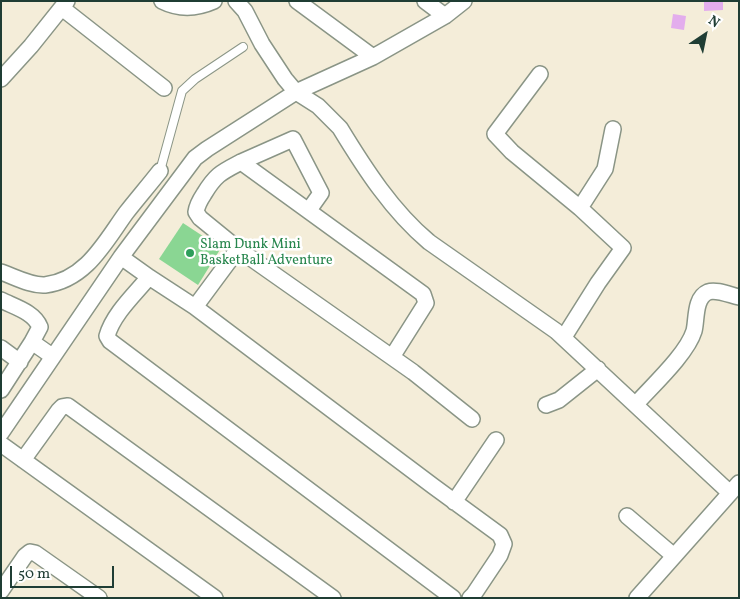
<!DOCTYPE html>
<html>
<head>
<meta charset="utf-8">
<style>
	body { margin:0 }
	#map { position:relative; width:740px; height:599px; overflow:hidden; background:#f4edd9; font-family:Vollkorn,serif }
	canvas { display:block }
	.frame { position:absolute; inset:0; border:2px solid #1f3d34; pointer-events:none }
	.north { position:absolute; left:680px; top:10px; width:50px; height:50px; -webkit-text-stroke:4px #fff; paint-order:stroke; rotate:34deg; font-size:14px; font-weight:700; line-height:20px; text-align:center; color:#1f3d34 }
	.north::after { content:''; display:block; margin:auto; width:18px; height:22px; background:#1f3d34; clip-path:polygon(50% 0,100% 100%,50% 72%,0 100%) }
	.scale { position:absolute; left:10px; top:566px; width:104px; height:22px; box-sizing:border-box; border:2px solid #1f3d34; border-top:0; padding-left:6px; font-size:15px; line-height:18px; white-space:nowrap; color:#1f3d34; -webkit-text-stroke:4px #fff; paint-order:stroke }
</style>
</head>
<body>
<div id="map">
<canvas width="740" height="599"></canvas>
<div class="frame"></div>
<div class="north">N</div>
<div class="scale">50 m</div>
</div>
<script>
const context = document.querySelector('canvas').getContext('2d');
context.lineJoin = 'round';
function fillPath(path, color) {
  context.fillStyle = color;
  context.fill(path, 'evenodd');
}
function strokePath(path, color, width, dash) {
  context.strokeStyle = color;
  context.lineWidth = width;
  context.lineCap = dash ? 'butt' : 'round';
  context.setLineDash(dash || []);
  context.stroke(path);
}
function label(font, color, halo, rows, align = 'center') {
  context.font = font + ' Vollkorn,serif';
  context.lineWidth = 5;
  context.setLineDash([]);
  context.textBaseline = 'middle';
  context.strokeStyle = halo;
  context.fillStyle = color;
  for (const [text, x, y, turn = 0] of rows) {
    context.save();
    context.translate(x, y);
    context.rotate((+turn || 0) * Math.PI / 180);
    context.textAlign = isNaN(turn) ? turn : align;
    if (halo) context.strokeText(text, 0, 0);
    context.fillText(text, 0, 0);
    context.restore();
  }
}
const green = new Path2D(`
	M183,223l38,25 -23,37 -39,-26z`);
const building = new Path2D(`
	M704,1h19v9l-19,1z
	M673,14l13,2 -2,14 -13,-2z`);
const service = new Path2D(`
	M160,171l22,-80 13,-12 48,-32`);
const minor = new Path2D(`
	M162,1c18,9 34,8 52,0
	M236,1l9,10 17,33 23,35 11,13 22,14 22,22c25,41 52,83 89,114l127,89 174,162
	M297,1l76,56 72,-41 19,-15
	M425,1l20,15
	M62,8l102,80
	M540,74l-45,60 17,18 68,56 43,40 -25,35 -34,54
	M1,79l30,-33 36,-45
	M241,162l52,-23 28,54 -12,17
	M580,208l25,-39 8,-40
	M121,257l28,20
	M1,272c14,5 30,14 44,13 41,-5 60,-43 81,-72 11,-14 23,-28 34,-42
	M1,300c14,7 33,12 39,27l-8,15 20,14
	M195,307l43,-58
	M1,348l19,14
	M392,357l34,-54 -3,-9 -182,-132c-19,10 -25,12 -37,32 -4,6 -7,11 -8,18l4,6 38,31 175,123 59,47
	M1,390l31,-48
	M636,404c16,-18 51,-50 58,-73 3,-11 0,-33 14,-39 8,-3 22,3 31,5
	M546,405l13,-5 39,-31
	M1,433l120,-176 74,-99 12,-9 89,-57 77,-35
	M1,444l214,154
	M23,460l36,-50 3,-3 6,-1 265,192
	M454,502l42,-62
	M627,516l47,40
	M1,591l24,-35 5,-4 5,1 64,45
	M453,598l-343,-257 -3,-5c6,-22 28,-42 42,-59l46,30 238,179 67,49 4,9 -4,11 -26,39 -4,4
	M637,598l102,-115`);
const markers = [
	[190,253,5,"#2e9e5b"]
];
const leisureNames = [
	["Slam Dunk Mini",200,245],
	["BasketBall Adventure",200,261]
];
fillPath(green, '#8ad693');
fillPath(building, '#e3aded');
strokePath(service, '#8a9586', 10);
strokePath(minor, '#8a9586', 18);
strokePath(service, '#fff', 8);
strokePath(minor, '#fff', 15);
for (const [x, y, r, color] of markers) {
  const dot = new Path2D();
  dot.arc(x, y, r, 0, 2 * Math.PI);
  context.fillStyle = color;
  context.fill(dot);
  strokePath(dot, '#fff', 2);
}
label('14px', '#27864d', '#fff', leisureNames, 'left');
</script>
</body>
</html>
